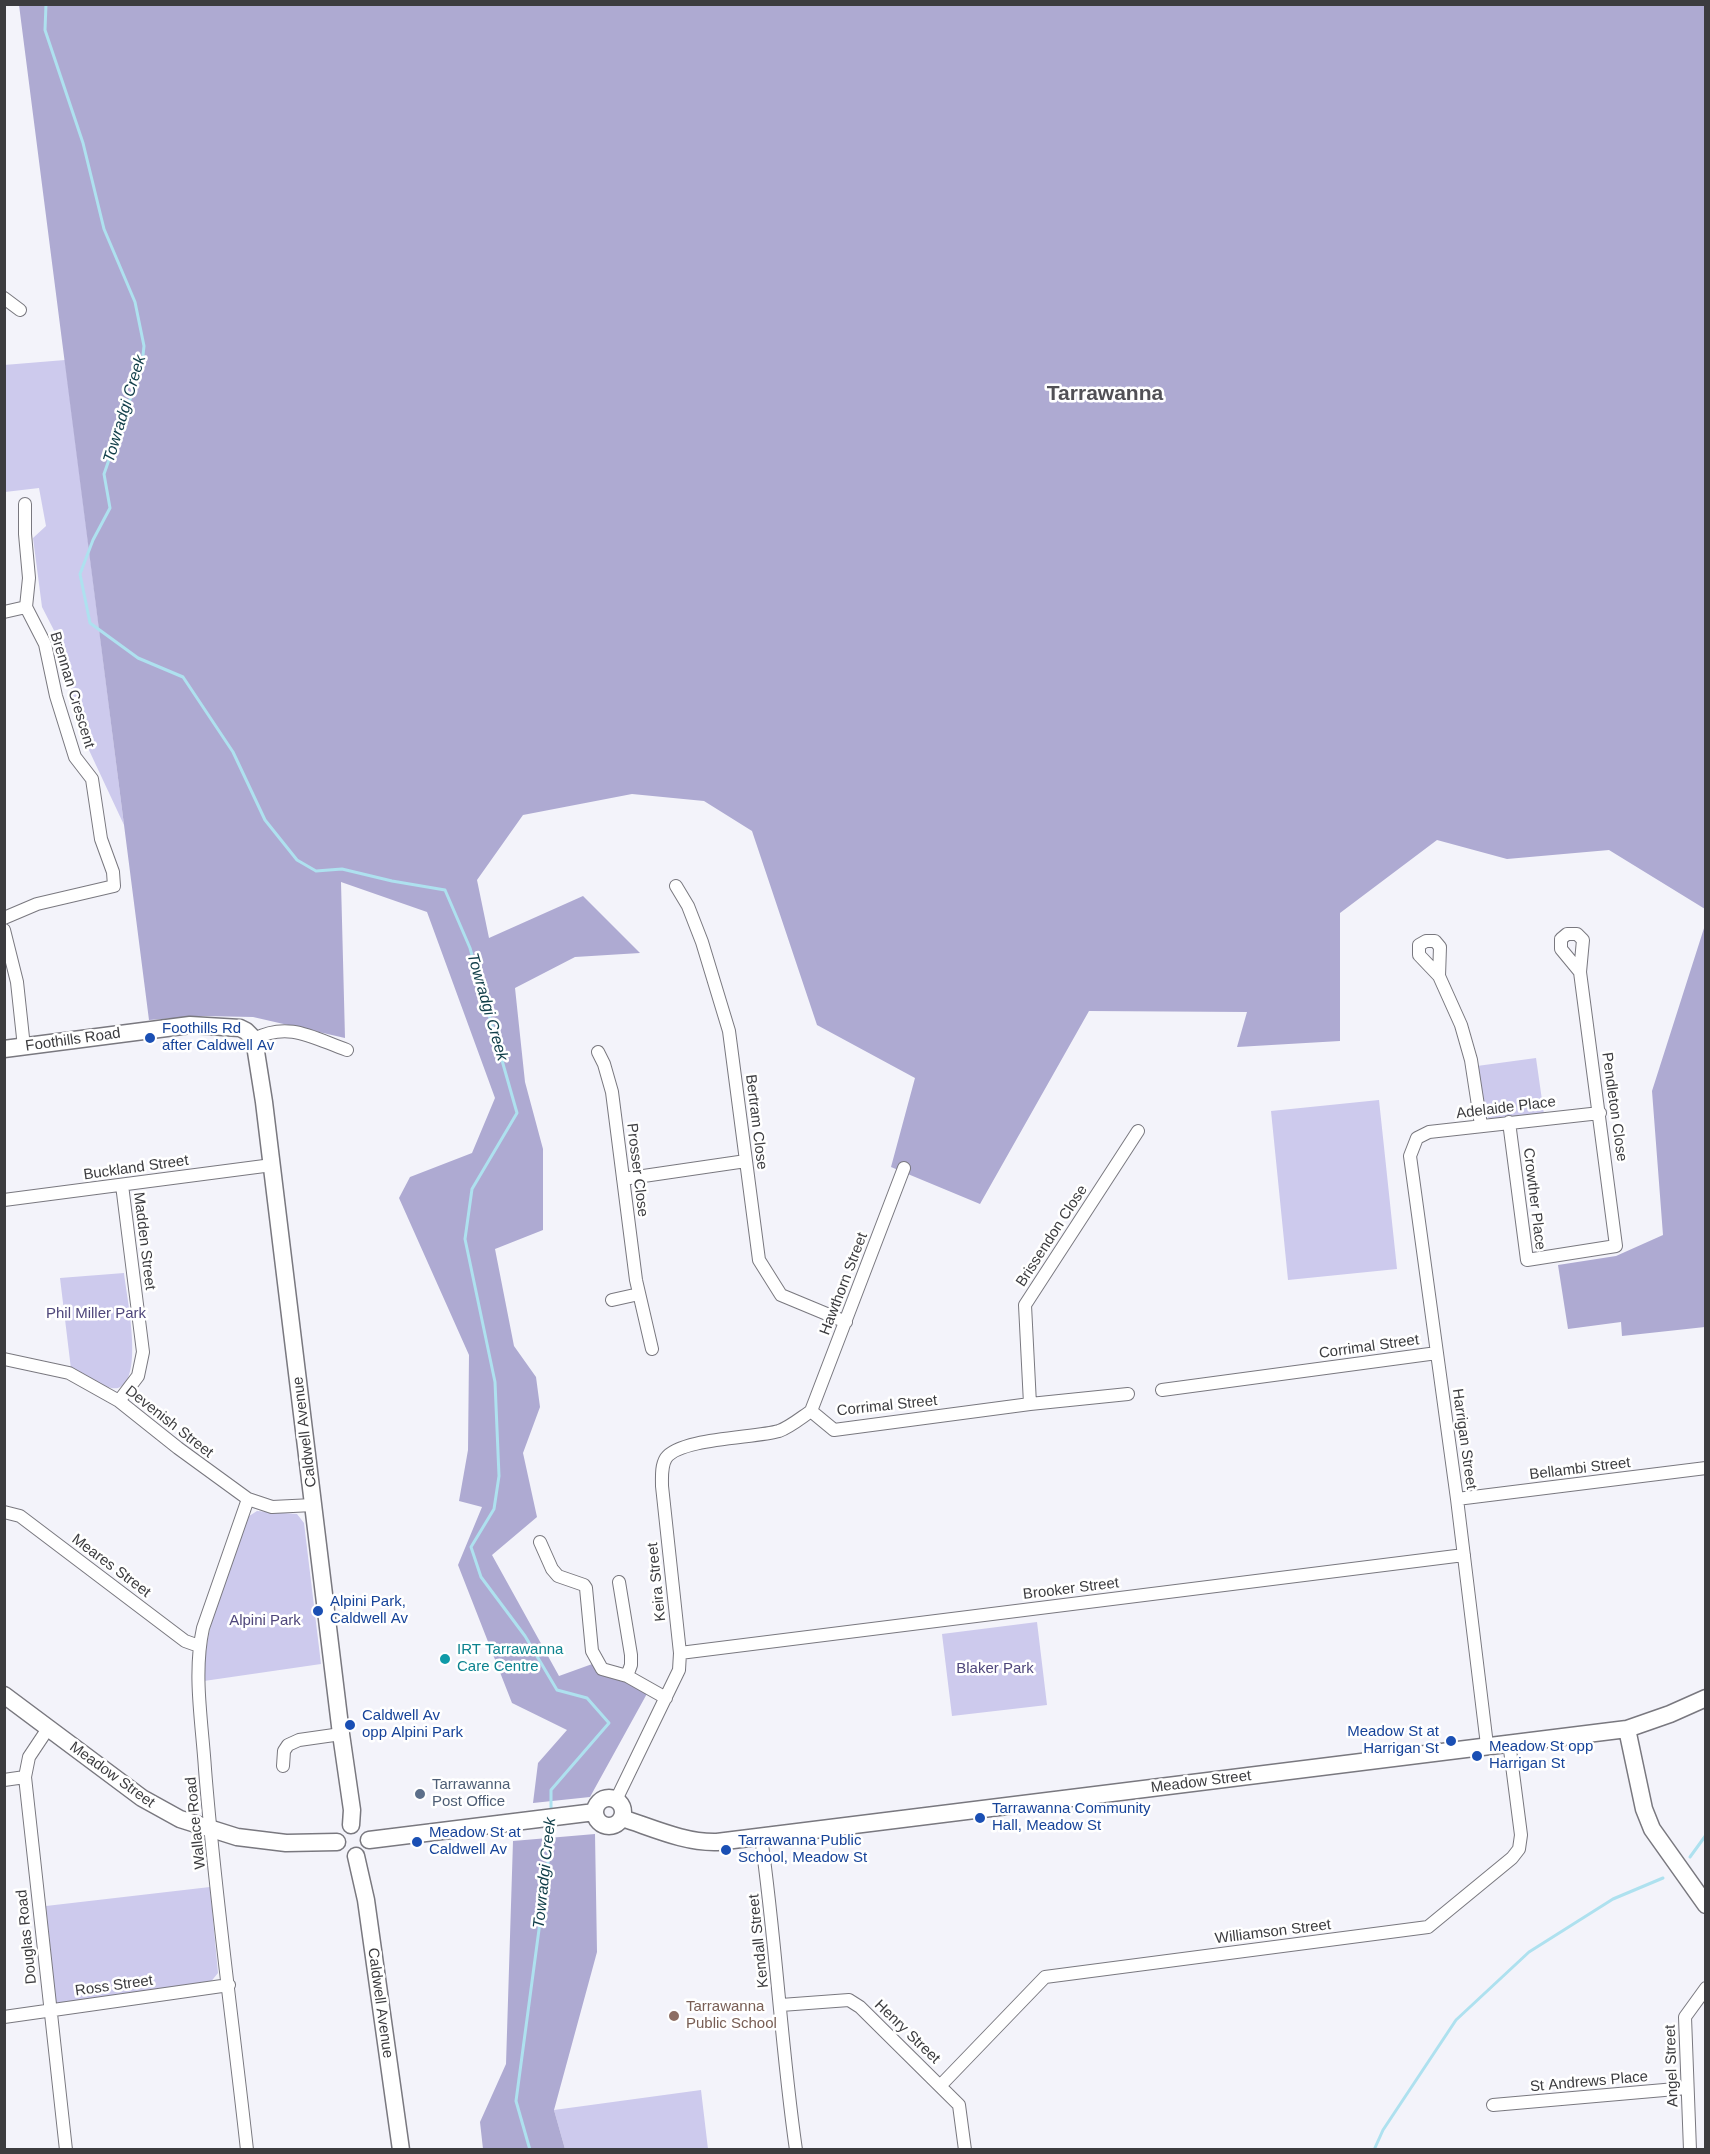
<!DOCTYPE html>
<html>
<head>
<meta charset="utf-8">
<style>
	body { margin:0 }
	#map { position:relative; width:1710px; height:2154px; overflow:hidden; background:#f3f3fa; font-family:Arial,sans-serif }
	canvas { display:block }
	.frame { position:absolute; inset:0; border:6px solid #3c3c3f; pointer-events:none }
</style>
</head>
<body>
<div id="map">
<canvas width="1710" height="2154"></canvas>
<div class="frame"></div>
</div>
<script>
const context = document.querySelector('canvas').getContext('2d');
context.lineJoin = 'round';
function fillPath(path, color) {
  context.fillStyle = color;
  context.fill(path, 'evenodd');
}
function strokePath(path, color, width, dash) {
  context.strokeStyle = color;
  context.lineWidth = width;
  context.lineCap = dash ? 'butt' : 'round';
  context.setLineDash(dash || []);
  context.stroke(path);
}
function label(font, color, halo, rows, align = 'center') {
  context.font = font + ' Arial,sans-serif';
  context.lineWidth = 5;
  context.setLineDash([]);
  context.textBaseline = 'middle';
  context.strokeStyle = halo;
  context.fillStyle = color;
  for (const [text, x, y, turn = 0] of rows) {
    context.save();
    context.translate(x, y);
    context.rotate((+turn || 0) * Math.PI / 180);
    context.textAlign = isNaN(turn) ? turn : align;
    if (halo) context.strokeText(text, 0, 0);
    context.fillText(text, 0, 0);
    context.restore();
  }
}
const green = new Path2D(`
	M65,360l59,465 -43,-92 -19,-87 -20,-39 -9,-69 13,-12 -7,-38 -34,4 -1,-127z
	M1536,1058l8,56 -54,6 -6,-7 -7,-47z
	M1379,1100l18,169 -109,11 -17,-169z
	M124,1273c2,21 21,107 -6,115 -10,3 -37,-14 -47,-19l-11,-91z
	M257,1511l40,3 7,9 17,141 -117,17c0,-57 24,-109 42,-163z
	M1037,1622l10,83 -95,11 -10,-82z
	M210,1887l8,86 -9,11 -153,19 -10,-97z
	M701,2090l7,59h-143l-11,-39z`);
const forest = new Path2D(`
	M19,5h1686v904l-96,-59 -102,9 -70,-19 -97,73v128l-103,6 10,-35 -158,-1 -109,193 -89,-37 24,-89 -98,-53 -65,-194 -48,-30 -72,-7 -109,21 -46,65 12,58 94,-42 57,57 -65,4 -60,31 10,94 18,67v81l-48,19 19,97 22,31 4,30 -17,46 14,64 -45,38 67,121 36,-13 54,27 -59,107 -57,6 5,-40 29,-33 -55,-27 -54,-138 24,-58 -23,-6 9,-51 1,-95 -70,-157 11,-21 62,-24 23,-55 -68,-186 -86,-30 4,156 -92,-21 -50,-1 -54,4z
	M1705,925v402l-83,9 -1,-14 -53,7 -10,-64 58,-9 47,-21 -11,-144z
	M595,1834l2,118 -43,158 11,39h-82l-3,-27 26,-58 7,-223z`);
const stream = new Path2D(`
	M46,4l-1,26 38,113 21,86 31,73 9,44 -2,19 -38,109 6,34 -17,32 -13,34 10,49 48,35 45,19 50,75 32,68 32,40 19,11 26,-2 50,12 53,9 25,58 47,165 -45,76 -7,50 30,143 4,94 -5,33 -23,38 10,30 44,59 32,54 30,8 22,25 -58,67v21
	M1690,1857l16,-22
	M530,2150l-14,-49 35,-261v-16
	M1374,2150l9,-20 73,-110 73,-68 84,-53 50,-21`);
const street = new Path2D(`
	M4,298l16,12
	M25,504v30l4,44 -3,29
	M4,612l22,-5
	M676,886l12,20 14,36 27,89 30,229 22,35 65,27
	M4,918l33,-14 77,-18 -1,-14 -12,-33 -9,-60 -17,-22 -19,-61 -11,-52 -19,-37
	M4,930l13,52 7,65
	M1439,976l1,-29 -5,-6h-9l-7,4v10l20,21 22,49 10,35 10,65
	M254,1039c35,-18 59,-1 93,11
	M598,1052l6,12 8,28 24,188 16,69
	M1509,1122l18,138 89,-14 -36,-274 -19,-23v-10l6,-5h10l6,6 -3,32
	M623,1179l123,-18
	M4,1200l268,-35
	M612,1300l27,-6
	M4,1359l65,14 50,28 59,47 70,51 24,8 41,-2
	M1162,1390l275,-37
	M119,1401l19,-25 5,-24 -21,-167
	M1030,1404l-5,-99 113,-174
	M811,1411l93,-243
	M1457,1499l249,-31
	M4,1512l16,4 165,125 14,5
	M540,1542l12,27 6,7 26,9 2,3 6,63 10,18 25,7 39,22
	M619,1582l12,73v10l-4,11
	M680,1653l784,-98
	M49,1727l-20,30 -4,20 41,373
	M1487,1745l-30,-246 -47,-343 7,-18 12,-6 171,-19
	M283,1766l1,-15 4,-6 11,-5 42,-6
	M4,1780l21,-3
	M616,1800l63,-130 1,-17 -18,-167c0,-9 -1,-20 4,-28 14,-20 89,-20 113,-27 11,-4 23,-14 32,-20l23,19 196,-26 98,-10
	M761,1837c15,104 20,209 35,313
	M781,2005l68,-5 11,7 99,98 6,45
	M4,2017l225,-32
	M940,2086l105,-109 383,-50 84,-69 7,-9 2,-14 -12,-93
	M1493,2105l194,-17
	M247,2150c-14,-127 -32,-254 -42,-381 -3,-47 -12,-95 -2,-141l45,-129
	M1690,2150l-5,-133 21,-29`);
const secondary = new Path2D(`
	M4,1049l186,-24 50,3 6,3 8,8 10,63 77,632 11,76 -1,15
	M4,1695l138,103 38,21 57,18 49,6 51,-1
	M1627,1729l17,80 8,20 54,76
	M595 1812a14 14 0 1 1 28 0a14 14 0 1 1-28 0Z
	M622,1818c31,10 63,25 95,24l910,-113 43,-15 36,-16
	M369,1840l226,-28
	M356,1856l10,44 35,250`);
const markers = [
	[150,1038,6,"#1a4fb4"],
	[318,1611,6,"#1a4fb4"],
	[445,1659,6,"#0f9aa8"],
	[350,1725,6,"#1a4fb4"],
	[1451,1741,6,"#1a4fb4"],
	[1477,1756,6,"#1a4fb4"],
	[420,1794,6,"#5c6f8a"],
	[980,1818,6,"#1a4fb4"],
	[417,1842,6,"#1a4fb4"],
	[726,1850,6,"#1a4fb4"],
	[674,2016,6,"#8d6e63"]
];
const streetNames = [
	["Brennan Crescent",72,690,73],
	["Foothills Road",73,1040,-8],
	["Pendleton Close",1614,1107,82],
	["Adelaide Place",1506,1108,-7],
	["Bertram Close",756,1122,83],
	["Buckland Street",136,1168,-8],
	["Prosser Close",637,1170,83],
	["Crowther Place",1534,1199,83],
	["Brissendon Close",1052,1236,-57],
	["Madden Street",144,1241,83],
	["Hawthorn Street",844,1284,-69],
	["Corrimal Street",1369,1347,-8],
	["Corrimal Street",887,1406,-6],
	["Devenish Street",169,1422,38],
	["Caldwell Avenue",305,1432,-97],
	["Harrigan Street",1464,1439,82],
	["Bellambi Street",1580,1469,-7],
	["Meares Street",111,1566,37],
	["Keira Street",657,1582,-96],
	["Brooker Street",1071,1589,-7],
	["Meadow Street",112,1775,36],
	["Meadow Street",1201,1782,-7],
	["Wallace Road",196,1823,-96],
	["Williamson Street",1273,1932,-7],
	["Douglas Road",27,1937,-96],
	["Kendall Street",759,1941,-96],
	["Ross Street",114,1986,-8],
	["Caldwell Avenue",380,2003,82],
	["Henry Street",907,2032,44],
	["Angel Street",1672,2066,-92],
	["St Andrews Place",1589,2082,-5]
];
const transitNames = [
	["Foothills Rd",162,1029],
	["after Caldwell Av",162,1046],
	["Alpini Park,",330,1602],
	["Caldwell Av",330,1619],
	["Caldwell Av",362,1716],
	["opp Alpini Park",362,1733],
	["Meadow St at",1439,1732,"right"],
	["Harrigan St",1439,1749,"right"],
	["Meadow St opp",1489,1747],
	["Harrigan St",1489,1764],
	["Tarrawanna Community",992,1809],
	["Hall, Meadow St",992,1826],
	["Meadow St at",429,1833],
	["Caldwell Av",429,1850],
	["Tarrawanna Public",738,1841],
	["School, Meadow St",738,1858]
];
const parkNames = [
	["Phil Miller Park",96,1314],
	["Alpini Park",265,1621],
	["Blaker Park",995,1669]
];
const cultureNames = [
	["IRT Tarrawanna",457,1650],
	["Care Centre",457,1667]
];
const serviceNames = [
	["Tarrawanna",432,1785],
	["Post Office",432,1802]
];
const educationNames = [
	["Tarrawanna",686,2007],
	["Public School",686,2024]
];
const waterNames = [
	["Towradgi Creek",125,409,-73],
	["Towradgi Creek",487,1007,74],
	["Towradgi Creek",545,1873,-84]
];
const districtNames = [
	["Tarrawanna",1105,394]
];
fillPath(green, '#cdcaed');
fillPath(forest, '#aeaad2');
strokePath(stream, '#aee1ef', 3);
strokePath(street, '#79787f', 14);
strokePath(secondary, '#79787f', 19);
strokePath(street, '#fff', 12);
strokePath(secondary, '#fff', 16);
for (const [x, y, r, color] of markers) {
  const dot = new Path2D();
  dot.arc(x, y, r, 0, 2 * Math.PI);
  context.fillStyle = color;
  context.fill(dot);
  strokePath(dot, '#fff', 2);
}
label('15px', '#3c3c3f', '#fff', streetNames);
label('15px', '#164399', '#fff', transitNames, 'left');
label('15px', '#4f477b', '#fff', parkNames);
label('15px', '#0d838f', '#fff', cultureNames, 'left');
label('15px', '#4e5e75', '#fff', serviceNames, 'left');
label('15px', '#785e54', '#fff', educationNames, 'left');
label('italic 16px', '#103e49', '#fff', waterNames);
label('bold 21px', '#515056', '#fff', districtNames);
</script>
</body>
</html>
